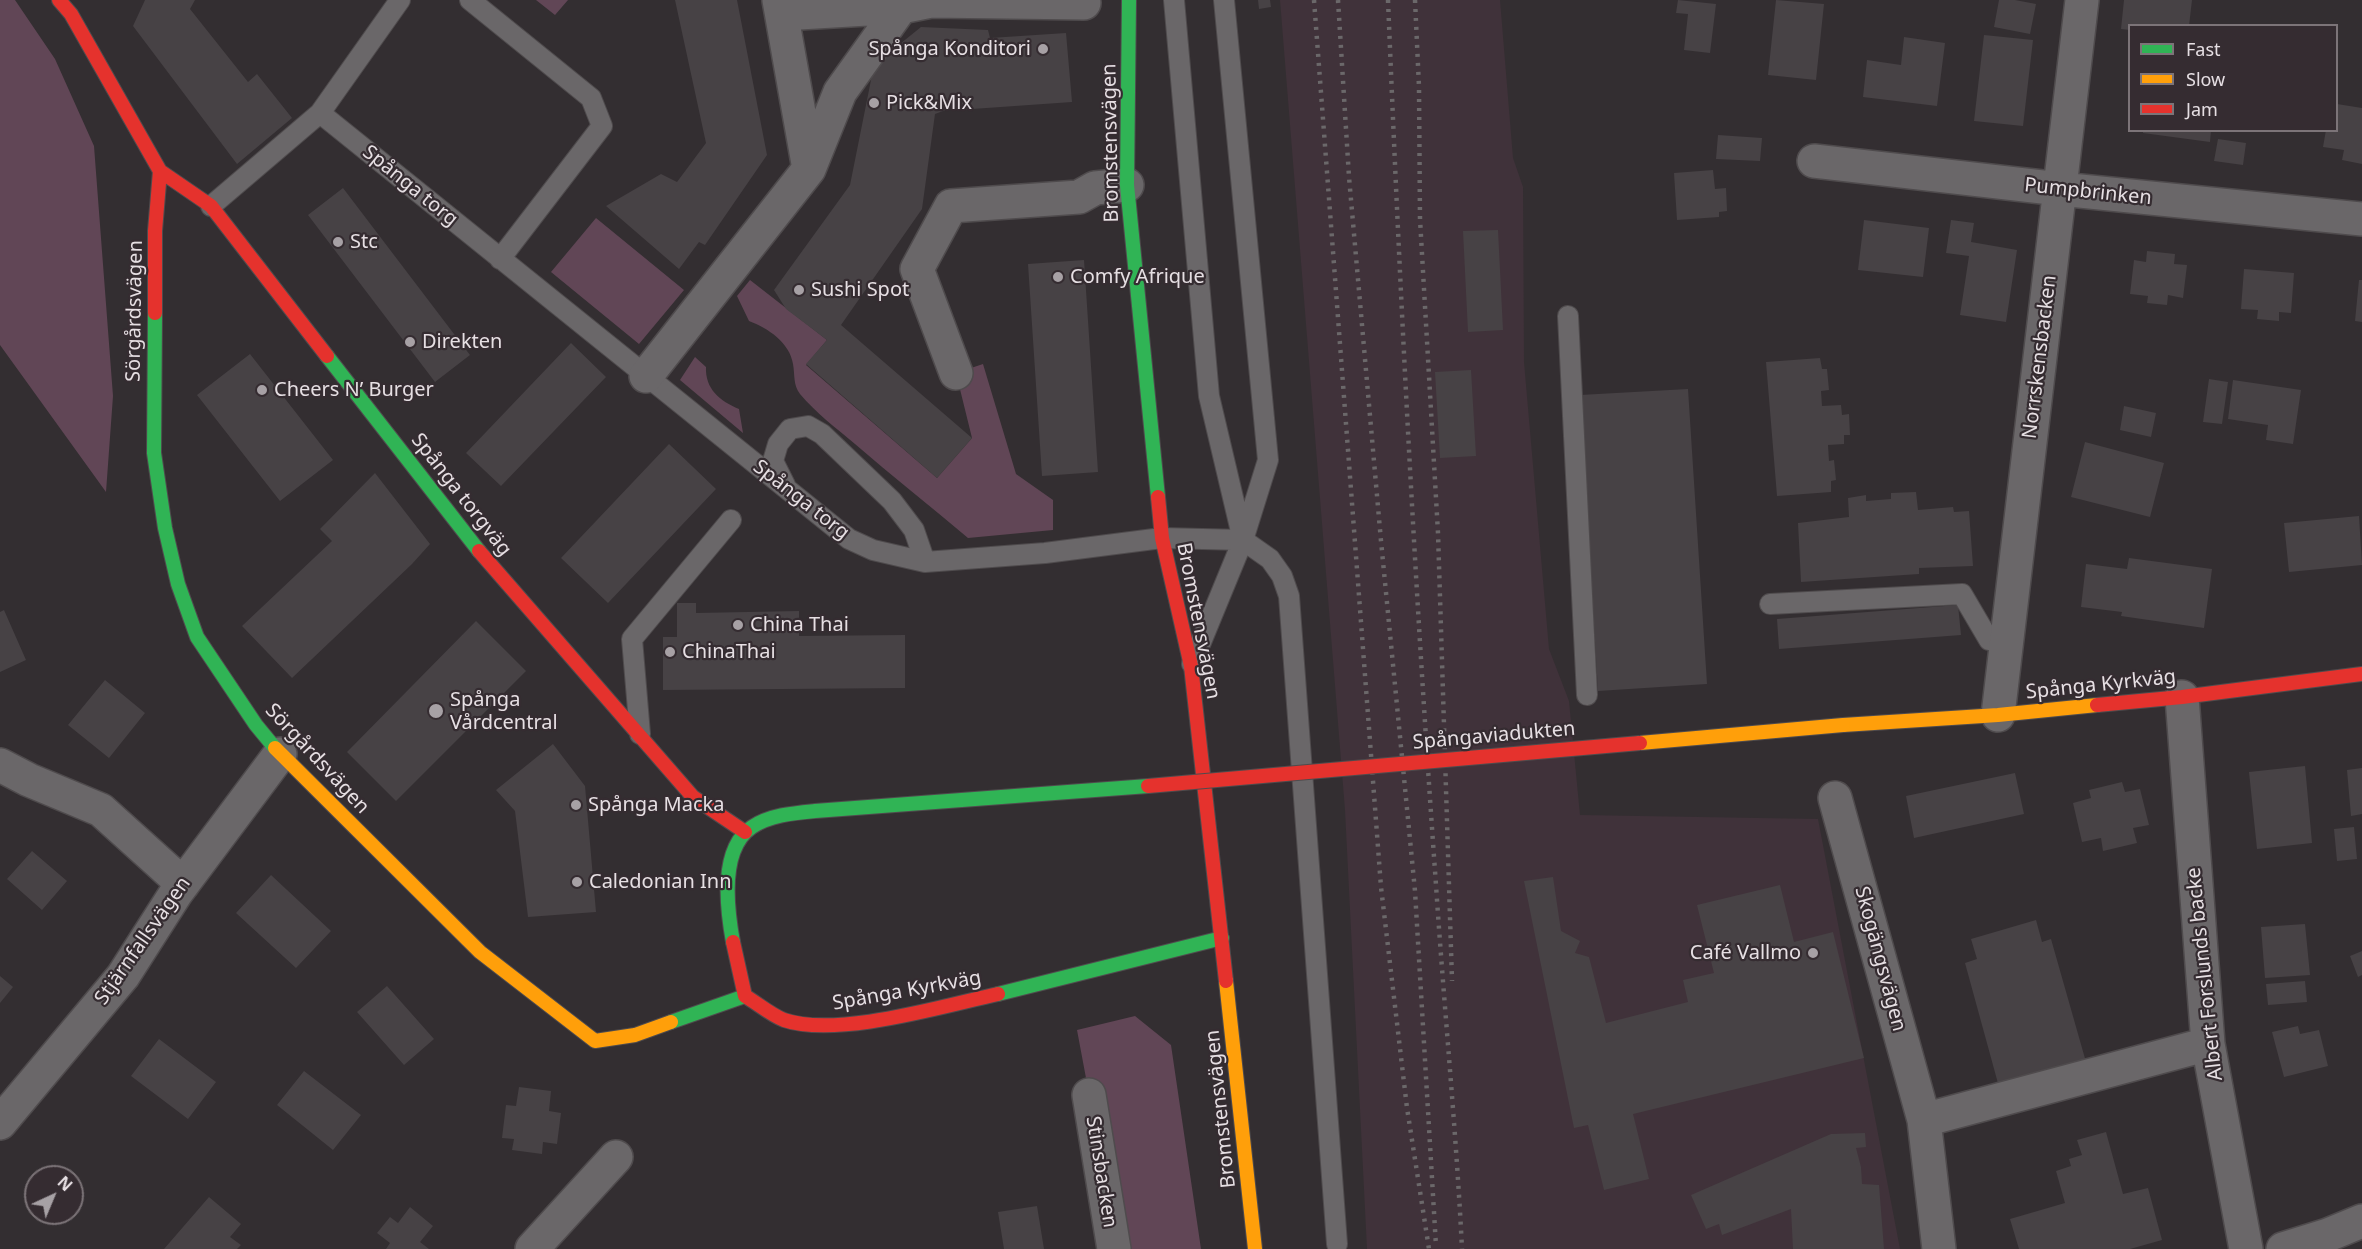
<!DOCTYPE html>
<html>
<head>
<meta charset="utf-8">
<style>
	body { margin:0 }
	#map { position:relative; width:2362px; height:1249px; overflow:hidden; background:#332e31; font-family:"Noto Sans",sans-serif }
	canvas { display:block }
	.legend { position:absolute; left:2128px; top:24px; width:210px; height:108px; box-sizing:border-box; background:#352c31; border:2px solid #7c7478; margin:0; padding:8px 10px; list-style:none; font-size:18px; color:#e6dfe3 }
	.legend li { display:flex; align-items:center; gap:12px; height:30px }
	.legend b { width:30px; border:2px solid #7c7478 }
	.north { position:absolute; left:24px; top:1165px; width:60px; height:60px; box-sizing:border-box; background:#352c31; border:2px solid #7c7478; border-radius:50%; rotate:44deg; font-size:16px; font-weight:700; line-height:24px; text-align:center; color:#e6dfe3 }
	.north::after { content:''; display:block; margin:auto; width:21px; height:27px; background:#a7a1a5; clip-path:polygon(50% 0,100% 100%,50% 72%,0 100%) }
</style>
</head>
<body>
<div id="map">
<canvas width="2362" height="1249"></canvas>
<ul class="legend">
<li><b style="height:8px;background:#30b455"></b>Fast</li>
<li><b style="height:8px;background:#ff9f0a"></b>Slow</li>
<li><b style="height:8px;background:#e5322d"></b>Jam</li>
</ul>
<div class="north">N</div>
</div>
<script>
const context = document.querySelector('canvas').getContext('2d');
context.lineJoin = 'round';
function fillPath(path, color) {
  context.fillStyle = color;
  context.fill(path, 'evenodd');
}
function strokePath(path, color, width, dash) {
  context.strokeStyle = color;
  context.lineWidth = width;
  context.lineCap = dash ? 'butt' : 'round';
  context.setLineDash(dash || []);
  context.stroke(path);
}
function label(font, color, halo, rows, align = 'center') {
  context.font = font + ' "Noto Sans",sans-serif';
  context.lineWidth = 4.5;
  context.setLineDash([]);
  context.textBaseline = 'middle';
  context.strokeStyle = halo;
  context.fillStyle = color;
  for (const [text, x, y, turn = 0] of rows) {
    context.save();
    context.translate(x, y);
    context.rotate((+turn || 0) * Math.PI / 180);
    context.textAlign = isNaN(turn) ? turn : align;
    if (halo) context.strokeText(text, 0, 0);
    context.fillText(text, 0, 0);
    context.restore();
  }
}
const built = new Path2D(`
	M1280,0h220l13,158 10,29 1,175 25,287 20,52 11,114 238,4 82,430h-533l-22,-439z`);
const green = new Path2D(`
	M0,0h15l40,59 39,87 19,250 -7,96 -106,-147z
	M536,0h32l-13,15z
	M596,218l88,72 -45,54 -88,-72z
	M750,280l77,60 -21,25 131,113 35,-40 -16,-65 27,-9 33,110 37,26v30l-85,8c-38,-32 -76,-62 -113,-94 -19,-16 -39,-31 -55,-50 -7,-9 -5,-19 -7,-30 -3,-21 -25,-36 -44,-43l-12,-25z
	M695,357l11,10c-1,22 14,34 33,42l4,24 -63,-53z
	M1135,1016l36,29 30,204h-83l-41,-219z`);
const building = new Path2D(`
	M145,0h50l-5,9 58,73 9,-8 35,44 -55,46 -104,-138z
	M675,0h62l30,155 -62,90 -6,-3 -20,27 -73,-63 55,-32 16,8 29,-39z
	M1258,0h12l1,7 -12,2z
	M1678,0l38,4 -6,49 -26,-3 4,-36 -12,-1z
	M1776,0l48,4 -8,76 -48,-5z
	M1999,0h16l21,4 -6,30 -36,-7z
	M2124,0h68l-3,26h-59v4l-9,-1z
	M921,27l67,3 2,8 76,-5 6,69 -114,8 1,-5 -24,9 -13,95 -81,116 131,113 -35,40 -131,-114 21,-24 -41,-31 -12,-19 76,-105 24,-120z
	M1984,35l49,5 -10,86 -49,-5z
	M1904,37l41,6 -8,63 -74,-9 4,-37 34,5z
	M2337,104l25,4v56l-20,-4 2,-10 -21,-3 3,-17h11z
	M2143,130h68l-1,12 -67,-9z
	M1718,135l44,3 -2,23 -44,-2z
	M2218,139l28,4 -3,22 -29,-4z
	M1713,170l2,19 11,-1 1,23 -8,1v5l-42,3 -3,-47z
	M343,188l127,167 -35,27 -127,-167z
	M1864,220l65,8 -6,49 -65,-7z
	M1951,220l23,3 -3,19 46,8 -11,72 -46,-7 9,-59 -23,-3z
	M1498,230l5,100 -35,2 -5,-101z
	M2147,251l28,3 -1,10 13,1 -4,33 -15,-3 -1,10 -20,-2 1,-7 -18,-2 4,-34 12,2z
	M1084,260l14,212 -56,4 -14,-212z
	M2244,269l50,4 -3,40 -12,-1v9l-22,-2 1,-9 -17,-1z
	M2359,280h3v42l-7,-1z
	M571,343l35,34 -105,109 -35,-33z
	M250,354l83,106 -53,41 -83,-106z
	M1820,358l2,11h5l2,21 -8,1 1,15 19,-1 1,10 7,-1 1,21h-6v9l-16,1 1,16 5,-1 2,20 -5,1v11l-54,4 -11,-134z
	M1471,370l5,86 -36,2 -5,-86z
	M2209,379l19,3 -6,42 -19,-2z
	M2233,380l68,10 -8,54 -27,-4 2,-15 -40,-6z
	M1688,389l19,295 -109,7 -6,-101h-17l5,-195z
	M2124,406l32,7 -5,24 -31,-7z
	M2085,442l79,21 -14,54 -79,-20z
	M669,444l47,45 -108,114 -47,-45z
	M375,473l55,71 -18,20 -120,114 -50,-52 90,-85 -12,-12z
	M1916,492l2,18 35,-3 1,5 15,-1 4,55 -54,2v6l-118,8 -3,-59 51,-6 -1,-19 18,-3v6l25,-2v-6z
	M2359,516l3,49 -73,7 -5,-49z
	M2129,558l83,11 -8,59 -83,-12 1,-4 -41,-5 5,-43 41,5z
	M677,603h19v10l103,-2v25l106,-1v53l-242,2v-53h14z
	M1958,605l3,30 -182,14 -2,-30z
	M4,610l22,50 -26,12v-60z
	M476,621l50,50 -130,130 -49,-49z
	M105,680l40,33 -36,45 -41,-33z
	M553,744l32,42 11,126 -68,5 -13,-106 -19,-21z
	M2305,766l7,77 -55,6 -8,-77z
	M2362,768v46l-11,2 -4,-46z
	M2015,773l9,41 -110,24 -8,-42z
	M2122,782l3,10 15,-3 9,36 -16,3 4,15 -34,8 -2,-13 -19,4 -9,-39 18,-5 -2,-8z
	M2354,827l3,32 -20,2 -3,-32z
	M32,851l35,30 -25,29 -35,-31z
	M271,875l60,56 -35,37 -60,-55z
	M1553,877l8,54 19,10 -5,12 14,4 17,66 82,-21 -5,-22 31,-7 -17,-68 83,-20 14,57 39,-10 31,126 -231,56 16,65 -45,11 -16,-65 -14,3 -50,-247z
	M2036,920l6,22 9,-3 35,123 -87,25 -34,-124 12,-4 -6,-20z
	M2305,924l5,51 -45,3 -4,-51z
	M2362,951v24l-4,2 -8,-21z
	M0,976l13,11 -13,16z
	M2305,981l2,21 -39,3 -2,-21z
	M387,986l47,53 -30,26 -47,-53z
	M2298,1026l2,8 19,-4 9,36 -44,11 -12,-45z
	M159,1039l57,43 -28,37 -57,-43z
	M304,1071l57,44 -28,35 -56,-45z
	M519,1087l32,4 -2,20 12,2 -4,31 -14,-2 -1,12 -30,-4 2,-11 -12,-1 4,-33 10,1z
	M2106,1132l17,62 25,-6 14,52 -32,9h-111l-9,-30 55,-16 -9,-32 15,-5 -2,-7 13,-4 -5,-15z
	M1865,1133l1,14 -10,1 5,19 1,17 17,1 5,64h-91l-2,-40 -69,26 -3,-11 -13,5 -15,-34 140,-61z
	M209,1197l32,27 -11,13 11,8 -4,4h-73z
	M1037,1206l7,43h-40l-6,-37z
	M410,1207l23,19 -13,16 9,7h-43l4,-6 -13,-10 13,-16 8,6z`);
const lane = new Path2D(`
	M470,0l121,98 11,28 -102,133
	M1174,0l35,396 34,144
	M320,113l529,426 24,11 52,12 120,-9 117,-15 81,2 27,19 12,17 7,20 48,648
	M211,206l109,-93 80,-113
	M1568,316l19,379
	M785,485l-12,-24 5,-17 12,-15 18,-3 14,8 70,67 22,29 11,32
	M1770,604l192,-10 27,46 17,1
	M1192,664l51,-124 25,-80 -44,-460
	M640,734l-8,-95 99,-119`);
const street = new Path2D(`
	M779,0l30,169
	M782,14l119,-7
	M1814,161l246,28 302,30
	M956,373l-39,-104 34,-63 128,-9 16,-9 32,-3
	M646,376l163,-207 31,-77 61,-85 30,-6 153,2
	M2182,697l26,347 38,205
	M1998,715l84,-715
	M0,765l29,15 72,30 82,74
	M1835,798l89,322 15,129
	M1089,1095l25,154
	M1924,1120l284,-76
	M0,1123l123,-147 53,-83 104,-139
	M532,1249l84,-92
	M2283,1249l45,-14 34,-14`);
const fast = new Path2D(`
	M1129,0l-2,185 31,312
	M155,313l-1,140 11,75 13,56 19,53 59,88 19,23
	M327,356l152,195
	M733,942c-6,-33 -14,-93 19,-115 18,-12 42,-14 63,-16l333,-25
	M998,994l224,-56
	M671,1022l74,-26`);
const slow = new Path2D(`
	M1843,725l155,-10 99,-10
	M275,748l205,204 115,89 40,-6 36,-13
	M1226,981l29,268`);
const jam = new Path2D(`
	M59,0l12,14 89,157 -5,60v82
	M160,171l51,35 116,150
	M1158,497l4,41 29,128 35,315
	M479,551l214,246 52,35
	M2097,705l85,-8 180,-23
	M733,942l12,54c12,7 26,19 39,24 53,18 159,-14 214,-26`);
const rail = new Path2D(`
	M1314,0l67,887 26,221 22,141
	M1338,0l11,177 32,364 34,350 21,355
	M1388,0c12,295 27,591 48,885 8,122 20,242 26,364
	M1415,0l4,87 1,132 18,314 14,448`);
const slowBridge = new Path2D(`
	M1640,743l203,-18`);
const jamBridge = new Path2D(`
	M1148,786l492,-43`);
const markers = [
	[1043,49,6,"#a7a1a5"],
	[874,103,6,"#a7a1a5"],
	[338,242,6,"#a7a1a5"],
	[1058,277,6,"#a7a1a5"],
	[799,290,6,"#a7a1a5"],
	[410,342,6,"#a7a1a5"],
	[262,390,6,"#a7a1a5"],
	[738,625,6,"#a7a1a5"],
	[670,652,6,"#a7a1a5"],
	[436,711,8,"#a7a1a5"],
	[576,805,6,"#a7a1a5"],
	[577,882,6,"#a7a1a5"],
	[1813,953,6,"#a7a1a5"]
];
const poiNames = [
	["Spånga Konditori",1031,49,"right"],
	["Pick&Mix",886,103],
	["Stc",350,242],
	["Comfy Afrique",1070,277],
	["Sushi Spot",811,290],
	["Direkten",422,342],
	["Cheers N’ Burger",274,390],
	["China Thai",750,625],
	["ChinaThai",682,652],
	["Spånga",450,700],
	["Vårdcentral",450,723],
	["Spånga Macka",588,805],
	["Caledonian Inn",589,882],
	["Café Vallmo",1801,953,"right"]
];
const streetNames = [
	["Bromstensvägen",1111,143,-91],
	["Spånga torg",410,186,39],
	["Pumpbrinken",2088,192,6],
	["Sörgårdsvägen",135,311,-89],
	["Norrskensbacken",2040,357,-83],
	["Spånga torgväg",461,495,52],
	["Spånga torg",801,500,38],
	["Bromstensvägen",1198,621,79],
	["Spånga Kyrkväg",2101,685,-6],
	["Spångaviadukten",1494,736,-5],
	["Sörgårdsvägen",317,759,47],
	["Stjärnfallsvägen",143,941,-55],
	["Skogängsvägen",1880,959,75],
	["Albert Forslunds backe",2205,974,-96],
	["Spånga Kyrkväg",907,991,-10],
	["Bromstensvägen",1221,1109,-96],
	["Stinsbacken",1101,1172,81]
];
fillPath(built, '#40323a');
fillPath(green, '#614656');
fillPath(building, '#474245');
strokePath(lane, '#4f4b4d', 22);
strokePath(street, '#4f4b4d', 36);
strokePath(fast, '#4f4b4d', 16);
strokePath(slow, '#4f4b4d', 16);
strokePath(jam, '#4f4b4d', 16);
strokePath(lane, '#6a6769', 20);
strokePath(street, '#6a6769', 33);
strokePath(fast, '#30b455', 14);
strokePath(slow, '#ff9f0a', 14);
strokePath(jam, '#e5322d', 14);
strokePath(rail, '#6b686a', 4.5, [3, 6]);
strokePath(slowBridge, '#4f4b4d', 16, []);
strokePath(jamBridge, '#4f4b4d', 16, []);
strokePath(slowBridge, '#ff9f0a', 14);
strokePath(jamBridge, '#e5322d', 14);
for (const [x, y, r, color] of markers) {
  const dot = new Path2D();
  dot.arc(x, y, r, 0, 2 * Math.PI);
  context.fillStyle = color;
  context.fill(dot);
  strokePath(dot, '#352c31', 2);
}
label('20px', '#e6dfe3', '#352c31', poiNames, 'left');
label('20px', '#e6dfe3', '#352c31', streetNames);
</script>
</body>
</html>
